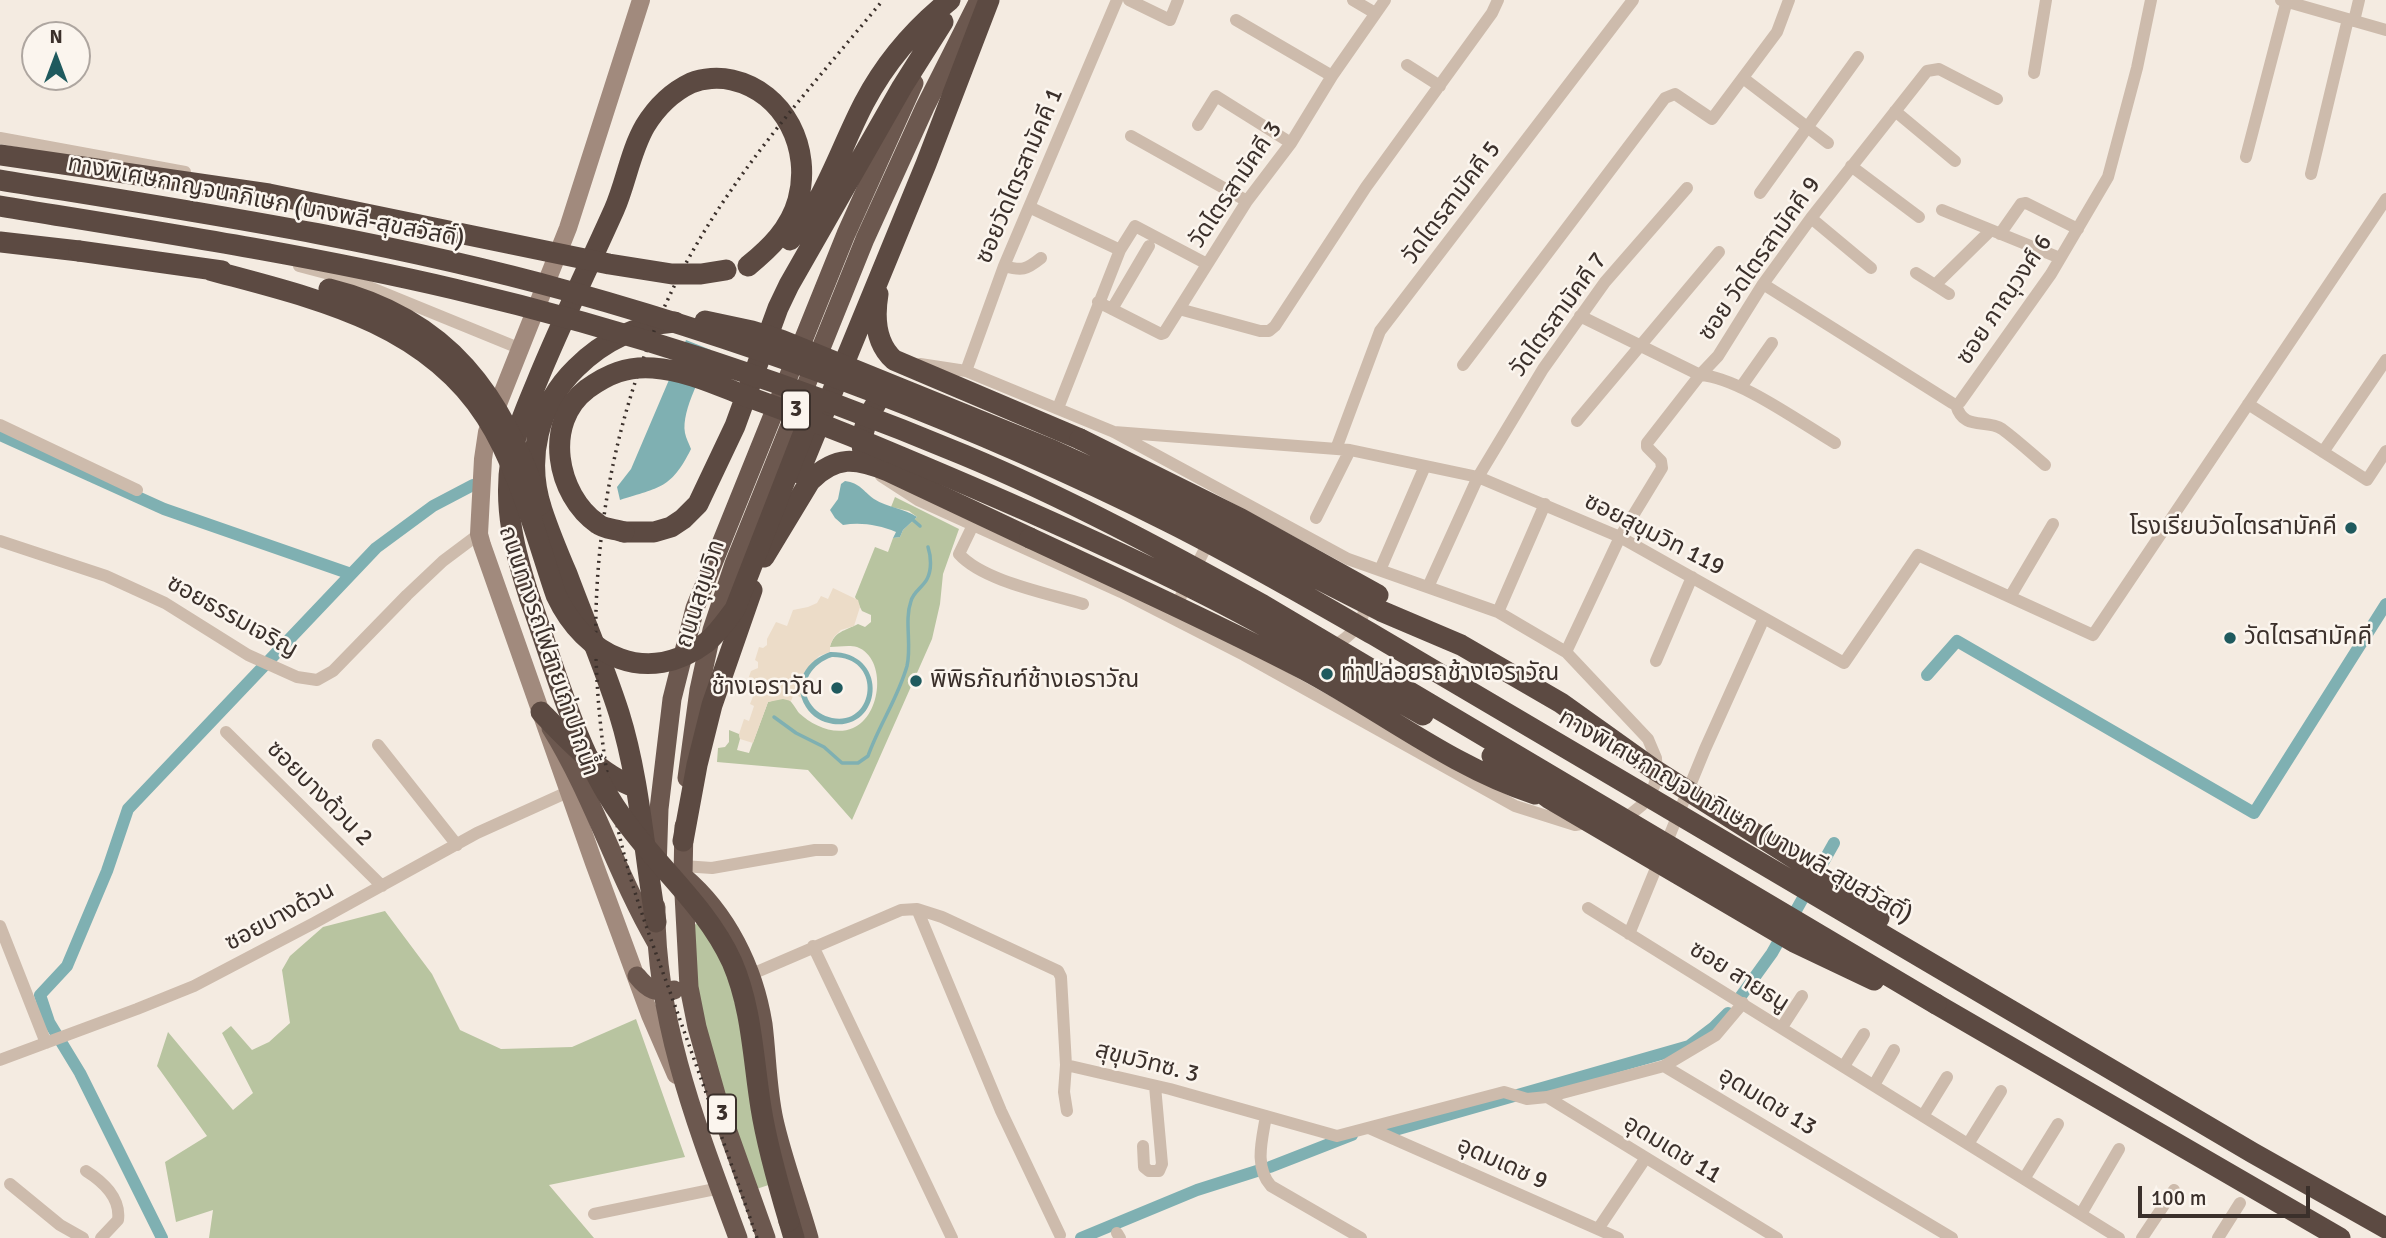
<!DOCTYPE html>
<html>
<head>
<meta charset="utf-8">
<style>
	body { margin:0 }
	#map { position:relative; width:2386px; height:1238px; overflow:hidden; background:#f4ebe1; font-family:Signika,sans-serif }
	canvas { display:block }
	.north { position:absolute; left:21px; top:21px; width:70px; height:70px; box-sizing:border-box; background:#fbf5ee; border:2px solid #aea6a0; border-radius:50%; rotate:0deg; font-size:19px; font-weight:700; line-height:28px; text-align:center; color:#3b302b }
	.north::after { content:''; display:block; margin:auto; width:24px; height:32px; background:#1f5a5e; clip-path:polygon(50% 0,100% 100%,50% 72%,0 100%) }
	.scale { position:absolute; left:2138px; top:1186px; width:172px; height:32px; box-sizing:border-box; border:4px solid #3b302b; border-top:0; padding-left:9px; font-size:21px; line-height:24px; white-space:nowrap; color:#3b302b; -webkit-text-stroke:5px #fbf5ee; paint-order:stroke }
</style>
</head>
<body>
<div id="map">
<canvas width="2386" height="1238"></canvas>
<div class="north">N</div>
<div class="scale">100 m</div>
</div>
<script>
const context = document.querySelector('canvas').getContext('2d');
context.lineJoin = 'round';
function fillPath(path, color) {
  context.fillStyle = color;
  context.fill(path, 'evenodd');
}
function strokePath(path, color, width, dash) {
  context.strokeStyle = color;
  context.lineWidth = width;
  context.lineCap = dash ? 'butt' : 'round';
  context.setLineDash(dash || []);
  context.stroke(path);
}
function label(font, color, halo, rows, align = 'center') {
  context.font = font + ' Signika,"Noto Sans Thai",sans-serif';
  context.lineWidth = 5;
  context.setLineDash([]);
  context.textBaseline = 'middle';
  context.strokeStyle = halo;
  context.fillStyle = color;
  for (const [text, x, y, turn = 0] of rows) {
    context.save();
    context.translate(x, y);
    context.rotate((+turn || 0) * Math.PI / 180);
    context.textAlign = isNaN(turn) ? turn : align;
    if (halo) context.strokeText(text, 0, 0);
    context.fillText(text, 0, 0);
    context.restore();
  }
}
const green = new Path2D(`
	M895,497l64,32 -16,45 -3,30 -8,35 -80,181 -44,-50 -91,-8 1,-14 7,-1 4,-5v-12l10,4 1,5 -3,11 12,3 19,-51c7,-2 15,-5 21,-2 4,3 7,9 10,13 14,13 36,23 54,15 29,-12 34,-70 4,-81 -8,-2 -19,0 -27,0 4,-16 15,-16 28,-23l7,3 6,-5v-7l-9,-4 -7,-14 20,-50 13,5 5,-14 7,-1 3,-7 14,-13 -8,-6 -18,-4z
	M385,911l47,63 28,56 41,19 71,-2 64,-28 49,138 -136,28 45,53h-385l4,-28 -37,12 -11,-60 42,-26 -50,-70 11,-34 65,78 20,-17 -31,-60 9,-7 21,24 17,-8 21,-19 -8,-53 8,-14 33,-29z
	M706,919l14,22 58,241 -28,9 -29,-79 -35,-183z`);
const plaza = new Path2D(`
	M833,588l25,12 2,7 -6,19 -13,4 -7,7 -4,8v7l-11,4 -16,18 -3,12 2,12 -8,-4 -3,7 -8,-2 -15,3 -15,41 -13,-4 -1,-5 5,-15 5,2 5,-15 -4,-2 6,-15 -10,-4 5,-14 7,-3v-6l-3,-2 4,-13 4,1 4,-3v-6l9,-17 11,4 6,-16 15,-3 9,-4 4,-7 7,3z`);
const water = new Path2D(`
	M686,340l25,10c-7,23 -30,59 -26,83 1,5 4,11 6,16 -20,40 -31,38 -71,51l-3,-13 14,-18z
	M845,481c15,2 18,10 29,18 14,9 30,9 43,18l-14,13 -3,7 -7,1 3,-6c-17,-7 -35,-10 -53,-7l-8,-7 -5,-8 8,-11 3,-15z
	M830,652c60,-1 53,78 3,72 -11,-2 -21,-7 -27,-17 -15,-24 1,-47 24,-55zM832,657c52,-1 43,70 0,61 -9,-2 -17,-7 -22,-15 -12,-20 3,-40 22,-46z`);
const stream = new Path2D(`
	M913,520l7,6
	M774,717l22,16 28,14 18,16h16l10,-7c11,-31 30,-58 39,-90 5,-21 -3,-45 4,-65 2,-9 12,-14 16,-22 5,-9 4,-23 1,-32`);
const canal = new Path2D(`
	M0,435l164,74 187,65
	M1927,675l30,-34 297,172 132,-209
	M1741,996l31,-43 62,-110
	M1372,1128l23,2 294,-84 25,-19 14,-14
	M1270,1167l82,-32
	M162,1238l-82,-165 -31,-51 -9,-27 27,-29 40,-95 21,-62 248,-261 57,-42 40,-21
	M1081,1238l116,-48 63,-20`);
const minor = new Path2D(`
	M1129,0l41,20 8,-20
	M1353,0l22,13
	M2281,0l105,30
	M1236,20l96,56
	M2354,21l5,-21
	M1407,65l33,21
	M2034,73l12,-73
	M1743,78l85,65
	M1895,111l60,50
	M1198,125l18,-29 75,47
	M1131,136l116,65
	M0,138l185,34
	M2246,157l41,-157
	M1851,166l68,51
	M2311,174l37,-155
	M1760,193l98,-136
	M1029,207l91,43
	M1942,210l118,48
	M1811,218l60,50
	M2000,234l21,-30 5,-1 52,26
	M299,266l53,14 169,69
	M1004,266c18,5 22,4 37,-8
	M1916,273l19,12 56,-55
	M1763,284l189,119 4,2 4,-3 91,-128 57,-97 29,-109 14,-68
	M1935,285l14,9
	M1098,302l63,32 3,-1 83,-132 44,-58 41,-67 53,-76
	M1112,309l37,-63
	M1179,309l81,22h9l6,-5 91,-139 126,-174 6,-13
	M1580,316l120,59c38,2 101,48 135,68
	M920,364l46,7 148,61 234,127 150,53 68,40 82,87 8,19 1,16 -3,12 -12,19 -11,9 -13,4
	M1463,365l202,-267 10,-4 37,25 65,-87 12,-32
	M966,371l38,-105 113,-266
	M1741,387l31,-44
	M2248,404l119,76 19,-29
	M1956,405c8,27 30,13 46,24 15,11 29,24 43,36
	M1058,408l62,-158 15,-24 72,38
	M1577,421l142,-169
	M0,425l137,65
	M1114,432l236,18 128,27 142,60 224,126 74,-108 175,80 293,-436
	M1336,449l44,-118 253,-331
	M2323,452l63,-92
	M881,476l37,24 203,92 123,63 7,1
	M1316,518l34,-68
	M973,525l-14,29c24,27 88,39 124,50
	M0,541l106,35 59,27 83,52 49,22 20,3 16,-9 74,-76 36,-34 36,-27
	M1380,570l45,-104
	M1428,587l50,-110 65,-108 62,-87 82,-94
	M2010,597l43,-73
	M1171,610l7,-8 33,-65
	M1498,612l47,-108
	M1331,648c20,-12 36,-26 34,-50
	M1566,652l54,-115 42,-69 -1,-7 -14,-14v-4l53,-68 18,-19 45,-72 48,-66 116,-147 12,-2 58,30
	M1244,655l271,151 60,19 11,-2
	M1656,661l36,-84
	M226,732l156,154
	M378,745l79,100
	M683,866l29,2 103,-18h17
	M1588,908l531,330
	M917,909l84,202 59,124
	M0,926l46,117
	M1629,934l76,-185 59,-131
	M813,946l139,292
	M752,974l149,-64 16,-1 25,8 116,54 3,6 5,88 104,24 167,47 167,-44 23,7 20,-2 117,-31 288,172
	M1782,1027l20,-31
	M0,1060l137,-51 57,-23 120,-63 163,-90 93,-42
	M1066,1065l-2,27 3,19
	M1664,1066l52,-31 27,-32
	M1844,1066l20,-32
	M1874,1085l20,-35
	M1547,1097l230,141
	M1266,1116c-4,24 -12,51 5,70l90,52
	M1923,1116l24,-39
	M1369,1128l249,110
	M1968,1144l33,-53
	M1143,1146l1,21 5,4h10l3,-7 -7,-78
	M86,1171c16,10 35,27 32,49l-17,18
	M2024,1179l34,-55
	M10,1184l50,41 23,13
	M594,1214l126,-26
	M2081,1214l38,-65
	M1598,1229l47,-70
	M1117,1233l3,5
	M2142,1238l32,-48
	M2218,1238l22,-35`);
const secondary = new Path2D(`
	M641,0l-73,228 -81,204 -4,27 -4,75 3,11 112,318 56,152 26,60`);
const trunk = new Path2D(`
	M551,728c42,68 65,145 105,214
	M687,778l12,-88 13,-60 22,-66 131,-325 60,-132 54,-107
	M684,826l-1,50 6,111 8,40 24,85 45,126
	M657,870l2,-61 13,-110 23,-91 151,-374 68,-151
	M683,876c44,37 71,92 80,148 4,32 4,64 11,96 9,40 24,79 35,118
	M656,907c-1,115 43,225 82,331
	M637,976c11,14 20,18 37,14`);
const motorway = new Path2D(`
	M790,240c35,-39 50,-91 74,-137 21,-40 51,-75 86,-103
	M0,242l79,9
	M878,294c-4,24 -3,49 16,66l186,79
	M866,462c-11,-26 4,-51 19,-72h9
	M799,473l127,-309 63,-164
	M624,532h30l17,-5 12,-8 15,-15 37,-78 43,-118 11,-23 113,-198 41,-65
	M764,557l46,-76c26,-26 46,-23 78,-10l142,67
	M530,599c-15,-46 -27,-91 -19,-140 4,-26 15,-51 25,-75 24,-59 52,-116 78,-174 12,-27 16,-58 31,-84 11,-18 27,-34 46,-43 12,-5 28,-6 41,-3 53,12 80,69 66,120 -8,29 -28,48 -50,66
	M541,712c25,26 59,63 94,75
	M683,841l14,-76 15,-60 40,-115
	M656,922c-12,-69 -16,-142 -37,-209 -15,-47 -35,-93 -52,-139 -9,-21 -18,-43 -25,-64 -17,-51 -4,-105 34,-142 27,-27 61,-43 99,-46
	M1936,1004l404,234
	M789,1221l5,17`);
const rail = new Path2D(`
	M757,1238c-27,-78 -55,-157 -83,-235 -19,-53 -40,-106 -53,-161 -47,-193 -30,-400 64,-577 52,-97 128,-180 198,-265`);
const motorwayBridge = new Path2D(`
	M0,155l269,39 340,70 63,10h29l25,-4
	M0,180c190,31 381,59 568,111 205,57 410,136 601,231 70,35 137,74 205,113l879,518 133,75
	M0,206c152,25 305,48 454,83 174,41 345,97 510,166 103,43 201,96 299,150l673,399
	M79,251l143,20
	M210,270c103,28 214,51 276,147 32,49 51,122 70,178 29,62 91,92 151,47 11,-9 19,-21 28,-33l79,-203
	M329,289c121,30 172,106 211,216
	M705,321l47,10 29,9 271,110 125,57 204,104 80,34 100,58 91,65 170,108 57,42
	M1080,439l161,80 137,76
	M624,532c-8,-3 -20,-3 -26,-8 -42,-29 -55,-102 -11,-135 21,-15 40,-23 66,-21 31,2 62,16 90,27 36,13 73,27 108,41 118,49 235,99 349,156 76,38 149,81 223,123
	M1030,538c92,43 185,85 275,132 77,41 147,97 230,124
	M530,599c26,72 46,152 90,215 35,51 86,91 112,148 20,46 21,97 29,146 6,38 17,76 28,113
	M1492,756l58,43 244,143 80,38`);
const markers = [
	[2351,528,7,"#1f5a5e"],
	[2230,638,7,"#1f5a5e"],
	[1327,674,7,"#1f5a5e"],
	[916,681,7,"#1f5a5e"],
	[837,688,7,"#1f5a5e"]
];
const shields = [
	[796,410,28],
	[722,1114,28]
];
const shieldNames = [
	["3",796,410],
	["3",722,1114]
];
const streetNames = [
	["ซอยวัดไตรสามัคคี 1",1020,176,-67],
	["วัดไตรสามัคคี 3",1236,185,-56],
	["ทางพิเศษกาญจนาภิเษก (บางพลี-สุขสวัสดิ์)",266,202,11],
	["วัดไตรสามัคคี 5",1452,203,-53],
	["ซอย วัดไตรสามัคคี 9",1760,259,-55],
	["ซอย ภาณุวงศ์ 6",2005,300,-56],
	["วัดไตรสามัคคี 7",1559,315,-54],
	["ซอยสุขุมวิท 119",1654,535,27],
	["ถนนสุขุมวิท",701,594,-72],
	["ซอยธรรมเจริญ",232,617,29],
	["ถนนทางรถไฟสายเก่าปากน้ำ",548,651,71],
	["ซอยบางด้วน 2",319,794,45],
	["ทางพิเศษกาญจนาภิเษก (บางพลี-สุขสวัสดิ์)",1735,817,30],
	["ซอยบางด้วน",280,917,-28],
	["ซอย สายธนู",1739,977,32],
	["สุขุมวิทซ. 3",1147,1063,14],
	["อุดมเดช 13",1767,1102,31],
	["อุดมเดช 11",1672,1150,31],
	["อุดมเดช 9",1502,1164,24]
];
const poiNames = [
	["โรงเรียนวัดไตรสามัคคี",2337,528,"right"],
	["วัดไตรสามัคคี",2244,638],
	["ท่าปล่อยรถช้างเอราวัณ",1341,674],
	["พิพิธภัณฑ์ช้างเอราวัณ",930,681],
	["ช้างเอราวัณ",823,688,"right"]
];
fillPath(green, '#b8c4a0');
fillPath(plaza, '#ecdcc8');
fillPath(water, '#7fb0b2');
strokePath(stream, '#7fb0b2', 3.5);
strokePath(canal, '#7fb0b2', 12);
strokePath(minor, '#cdbbac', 12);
strokePath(secondary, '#a18a7d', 18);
strokePath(trunk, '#6c584f', 19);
strokePath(motorway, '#5c4a42', 21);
strokePath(rail, '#3b302b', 3.5, [2, 5]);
strokePath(motorwayBridge, '#5c4a42', 21);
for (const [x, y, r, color] of markers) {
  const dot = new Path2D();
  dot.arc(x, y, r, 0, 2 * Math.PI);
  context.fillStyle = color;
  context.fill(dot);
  strokePath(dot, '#fbf5ee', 2.5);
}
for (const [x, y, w] of shields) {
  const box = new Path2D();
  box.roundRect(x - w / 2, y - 19.5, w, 39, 5);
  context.fillStyle = '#fbf5ee';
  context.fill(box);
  strokePath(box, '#3b302b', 2);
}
label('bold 23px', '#3b302b', null, shieldNames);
label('24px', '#3b302b', '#fbf5ee', streetNames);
label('24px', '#3b302b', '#fbf5ee', poiNames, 'left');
</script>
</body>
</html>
